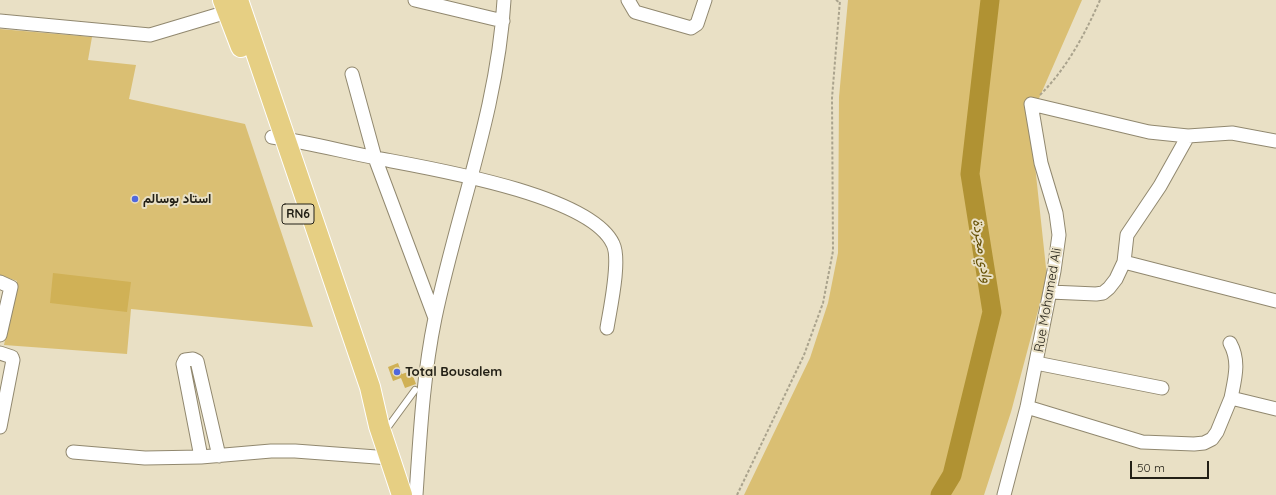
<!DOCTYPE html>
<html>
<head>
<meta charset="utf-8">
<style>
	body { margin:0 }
	#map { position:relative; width:1276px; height:495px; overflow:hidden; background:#e9e0c5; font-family:Quicksand,sans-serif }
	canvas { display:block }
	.scale { position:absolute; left:1130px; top:461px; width:79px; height:18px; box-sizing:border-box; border:2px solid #232016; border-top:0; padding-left:5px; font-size:12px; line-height:14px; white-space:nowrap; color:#232016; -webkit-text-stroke:3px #e9e0c5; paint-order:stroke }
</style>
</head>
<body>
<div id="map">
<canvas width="1276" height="495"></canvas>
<div class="scale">50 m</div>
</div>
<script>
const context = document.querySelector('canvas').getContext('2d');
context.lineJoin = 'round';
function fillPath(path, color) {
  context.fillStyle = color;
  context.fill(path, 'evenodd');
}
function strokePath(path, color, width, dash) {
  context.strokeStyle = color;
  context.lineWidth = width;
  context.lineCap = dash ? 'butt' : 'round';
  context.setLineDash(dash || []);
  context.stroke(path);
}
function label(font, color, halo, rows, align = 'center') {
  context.font = font + ' Quicksand,Vazirmatn,sans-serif';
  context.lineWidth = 4;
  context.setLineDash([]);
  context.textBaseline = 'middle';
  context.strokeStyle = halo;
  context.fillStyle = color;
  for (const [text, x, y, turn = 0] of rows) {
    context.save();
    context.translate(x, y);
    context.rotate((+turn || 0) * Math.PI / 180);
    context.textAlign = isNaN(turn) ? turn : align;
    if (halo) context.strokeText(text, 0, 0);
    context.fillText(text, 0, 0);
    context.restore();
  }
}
const green = new Path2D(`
	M848,0h234l-52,119 17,158 -36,135 -27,83h-240l66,-137 18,-55 10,-50 1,-156z
	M0,29l92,8 -4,23 48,5 -7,34 116,25 68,203 -182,-18 -4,45 -123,-9 13,-64 -17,-6z`);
const river = new Path2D(`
	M940,495l12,-20 40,-163 -22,-138 20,-174`);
const building = new Path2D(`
	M53,273l78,9 -4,30 -77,-9z
	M398,363l4,11 9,-3 5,13 -11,4 -4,-10 -8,3 -5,-14z`);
const path = new Path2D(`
	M836,0l4,3
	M1040,95c27,-27 45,-61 60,-95
	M737,495l67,-140 19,-52 10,-52 -1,-153 8,-98`);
const service = new Path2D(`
	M385,431l30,-41`);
const minor = new Path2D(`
	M415,0l88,21
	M628,0l7,12 56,16 6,-4 8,-24
	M0,21l150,14 77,-23
	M352,74l23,84 60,160
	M272,137c35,5 69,14 104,21 52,10 214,36 237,86 8,16 -3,65 -6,84
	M1124,262l152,39
	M0,282l11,5 -11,48
	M1050,292l46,2 7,-1 6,-5 7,-9 8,-17 3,-27 33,-49 28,-50
	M1230,343c10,18 5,35 1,55
	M0,353l12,4 1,3 -13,67
	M1036,363l126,25
	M1027,407l115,35 52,2 10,-1 8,-4 5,-7 14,-34 45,11
	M73,452l72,6 56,-1 70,-6h24l95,7
	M201,457l-18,-93 2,-4 8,-1 4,2 22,95
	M416,495c4,-59 7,-119 19,-177 22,-106 63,-209 69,-318
	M1004,495l23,-88 27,-136 5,-36 -3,-22 -15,-50 -10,-59 118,28 39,4 44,-3 44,8`);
const primary = new Path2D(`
	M223,0l18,47
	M238,0l132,387 9,39 23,69`);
const markers = [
	[135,199,4,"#5068dd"],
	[397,372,4,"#5068dd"]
];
const shields = [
	[298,214,32]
];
const shieldNames = [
	["RN6",298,214]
];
const poiNames = [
	["استاد بوسالم",143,199],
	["Total Bousalem",405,372]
];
const streetNames = [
	["Rue Mohamed Ali",1048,300,-80]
];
const waterNames = [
	["وادي مجردة",982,251,81]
];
fillPath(green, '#dabf73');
strokePath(river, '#b09233', 19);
fillPath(building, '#d0b156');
strokePath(service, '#91886f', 8);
strokePath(minor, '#91886f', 15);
strokePath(primary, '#fff', 22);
strokePath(path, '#aaa38d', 2, [3, 2]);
strokePath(service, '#fff', 6);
strokePath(minor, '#fff', 13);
strokePath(primary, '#e6cf83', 20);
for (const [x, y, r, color] of markers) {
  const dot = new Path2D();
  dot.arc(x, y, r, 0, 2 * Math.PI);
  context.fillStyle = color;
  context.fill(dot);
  strokePath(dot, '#e9e0c5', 1.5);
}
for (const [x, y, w] of shields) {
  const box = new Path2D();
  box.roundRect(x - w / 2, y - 10, w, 20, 3);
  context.fillStyle = '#e9e0c5';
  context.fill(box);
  strokePath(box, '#232016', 1);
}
label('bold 12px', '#232016', null, shieldNames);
label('bold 13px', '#232016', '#e9e0c5', poiNames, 'left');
label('13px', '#232016', '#e9e0c5', streetNames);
label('italic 14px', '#644f04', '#e9e0c5', waterNames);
</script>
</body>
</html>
